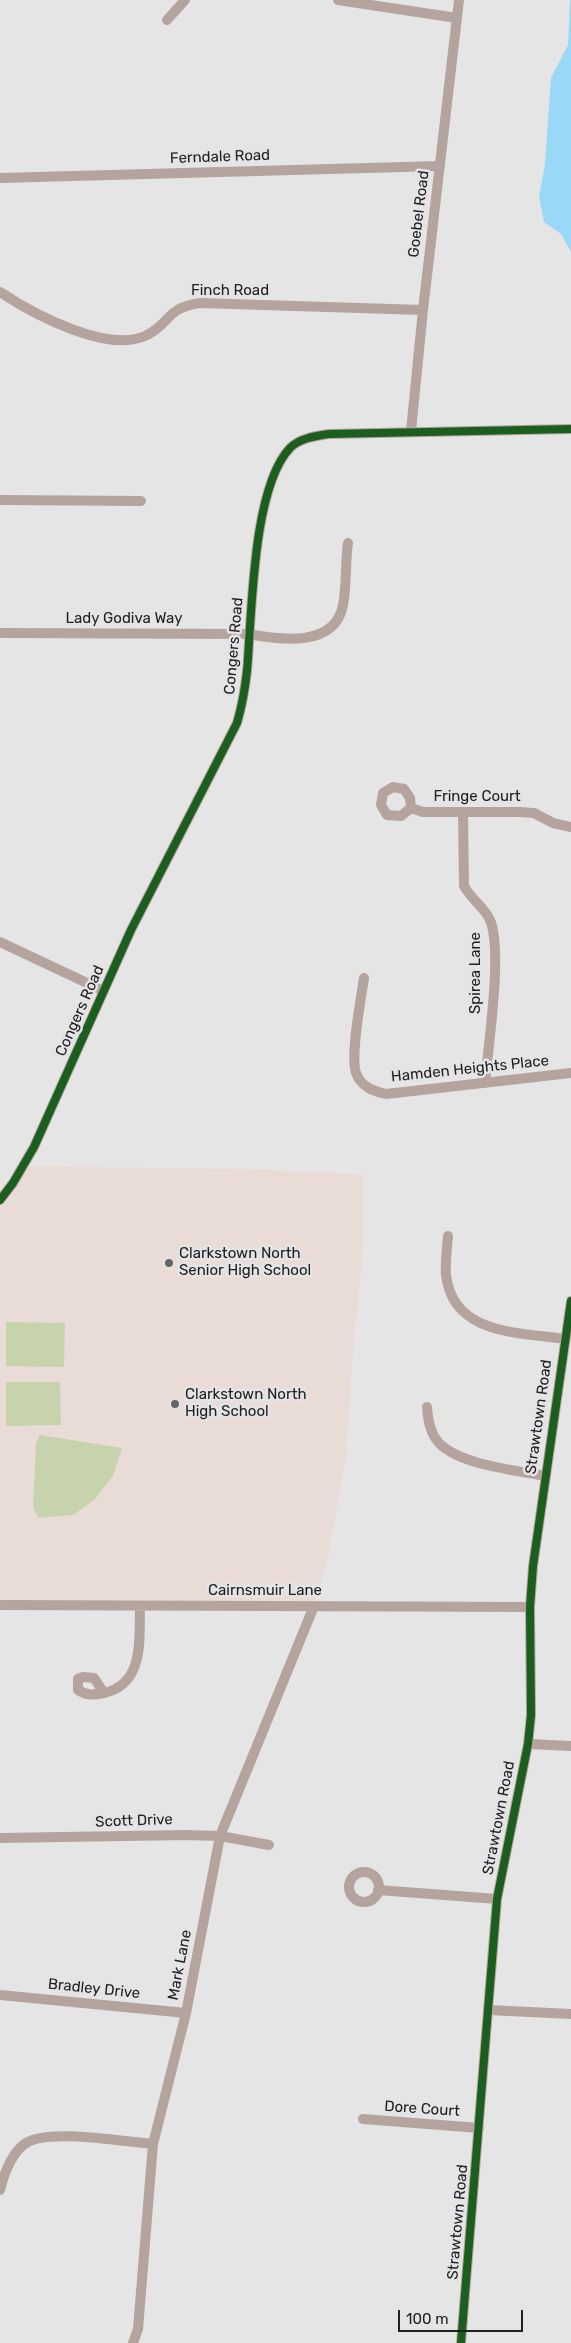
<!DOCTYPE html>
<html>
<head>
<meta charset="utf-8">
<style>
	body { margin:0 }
	#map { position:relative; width:571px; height:2343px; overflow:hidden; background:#e5e5e5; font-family:Rubik,sans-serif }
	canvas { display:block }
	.scale { position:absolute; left:398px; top:2310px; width:125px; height:22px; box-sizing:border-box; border:2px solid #202021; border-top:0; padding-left:6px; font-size:15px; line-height:18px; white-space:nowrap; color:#202021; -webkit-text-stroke:4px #e4e4e6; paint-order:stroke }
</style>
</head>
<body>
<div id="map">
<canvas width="571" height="2343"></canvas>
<div class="scale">100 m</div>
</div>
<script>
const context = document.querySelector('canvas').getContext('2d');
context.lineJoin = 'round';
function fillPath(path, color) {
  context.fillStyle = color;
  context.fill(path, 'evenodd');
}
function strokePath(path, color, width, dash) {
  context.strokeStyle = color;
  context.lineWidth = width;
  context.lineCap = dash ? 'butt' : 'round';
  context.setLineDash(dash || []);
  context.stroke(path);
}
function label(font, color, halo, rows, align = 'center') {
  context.font = font + ' Rubik,sans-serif';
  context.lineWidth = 5;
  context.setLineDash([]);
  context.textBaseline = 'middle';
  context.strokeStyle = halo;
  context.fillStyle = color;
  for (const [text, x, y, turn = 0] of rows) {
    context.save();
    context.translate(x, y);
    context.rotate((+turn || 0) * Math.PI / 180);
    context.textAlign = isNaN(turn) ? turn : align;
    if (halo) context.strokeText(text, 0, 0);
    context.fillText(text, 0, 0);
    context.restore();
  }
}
const education = new Path2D(`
	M23,1166l218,3 122,5v74l-10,104 -7,104 -18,101 -14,49 -314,-1v-407z`);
const green = new Path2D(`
	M6,1322l59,1 -1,44 -58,-1z
	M6,1382h54l1,43 -55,1z
	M40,1435l82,13 -9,28 -19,24 -21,15 -35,3 -5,-12 3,-63z`);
const water = new Path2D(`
	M570,0h1v252l-10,-18 -17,-12 -5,-26 6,-31 6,-87 17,-33z`);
const minor = new Path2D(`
	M338,0l119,18
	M167,20l18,-20
	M0,178l440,-12
	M0,292c33,22 111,64 149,42 23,-13 17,-26 51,-31l223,7
	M411,431l12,-121 36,-310
	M0,500l141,1
	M0,633l248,1c32,6 87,14 95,-29 4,-20 2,-42 5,-62
	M393,787l11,2 6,9 1,10 -10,8 -14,-1 -6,-10 2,-12z
	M411,808l12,4h96l15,1 19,10 18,4
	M463,812l1,74c7,13 21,22 26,34 13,31 -2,126 -5,163
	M0,942l104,49
	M364,978c-3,21 -14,77 -8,95 5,14 17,18 30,21l185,-21
	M0,1200l13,-17 21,-36 97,-217 106,-207c5,-17 8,-34 10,-52 5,-55 5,-183 43,-223 10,-10 26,-12 39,-14l242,-5
	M448,1236c-1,13 -3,27 -2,39 7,60 72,57 118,64
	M427,1407c1,13 3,26 12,36 21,22 77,27 106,33
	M0,1605l530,2
	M104,1693l-10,-15 -11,-1 -5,2v11c9,6 16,5 26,3 41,-9 35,-55 36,-86
	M528,1744l43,2
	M0,1838l187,-3 33,1 49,9
	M349 1887a15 15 0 1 1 30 0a15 15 0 1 1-30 0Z
	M378,1890l119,9
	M0,1995l186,18
	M488,2010l83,4
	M363,2119l116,9
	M0,2190c4,-16 11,-37 26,-47 23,-15 98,-1 127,1
	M133,2343l5,-14 15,-185 33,-131 34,-177 94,-230
	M461,2343l36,-444 31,-155 3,-29 -1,-108 3,-41 38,-265`);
const cycleway = new Path2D(`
	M0,1200l13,-17 21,-36 97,-217 106,-207c5,-17 8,-34 10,-52 5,-55 5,-183 43,-223 10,-10 26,-12 39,-14l242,-5
	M461,2343l36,-444 31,-155 3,-29 -1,-108 3,-41 38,-265`);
const markers = [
	[169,1263,5,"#656566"],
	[175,1404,5,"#656566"]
];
const streetNames = [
	["Ferndale Road",220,157,-2],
	["Goebel Road",419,214,-83],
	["Finch Road",230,291],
	["Lady Godiva Way",124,619],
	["Congers Road",234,646,-85],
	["Fringe Court",477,797],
	["Spirea Lane",476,973,-90],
	["Congers Road",80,1011,-66],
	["Hamden Heights Place",470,1069,-6],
	["Strawtown Road",539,1417,-82],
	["Cairnsmuir Lane",265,1591],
	["Strawtown Road",499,1818,-79],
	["Scott Drive",134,1821,-2],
	["Mark Lane",180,1965,-79],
	["Bradley Drive",94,1989,6],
	["Dore Court",422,2109,4],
	["Strawtown Road",458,2222,-85]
];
const poiNames = [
	["Clarkstown North",179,1254],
	["Senior High School",179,1271],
	["Clarkstown North",185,1395],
	["High School",185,1412]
];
fillPath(education, '#e9dcd7');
fillPath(green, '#c7d3ac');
fillPath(water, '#99d8f6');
strokePath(minor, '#b5a49e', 10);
strokePath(cycleway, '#1b5e20', 8);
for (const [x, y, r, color] of markers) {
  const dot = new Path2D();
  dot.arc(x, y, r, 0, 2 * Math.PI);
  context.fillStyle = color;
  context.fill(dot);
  strokePath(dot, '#e4e4e6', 2);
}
label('15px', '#202021', '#e4e4e6', streetNames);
label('15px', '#202021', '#e4e4e6', poiNames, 'left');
</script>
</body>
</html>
